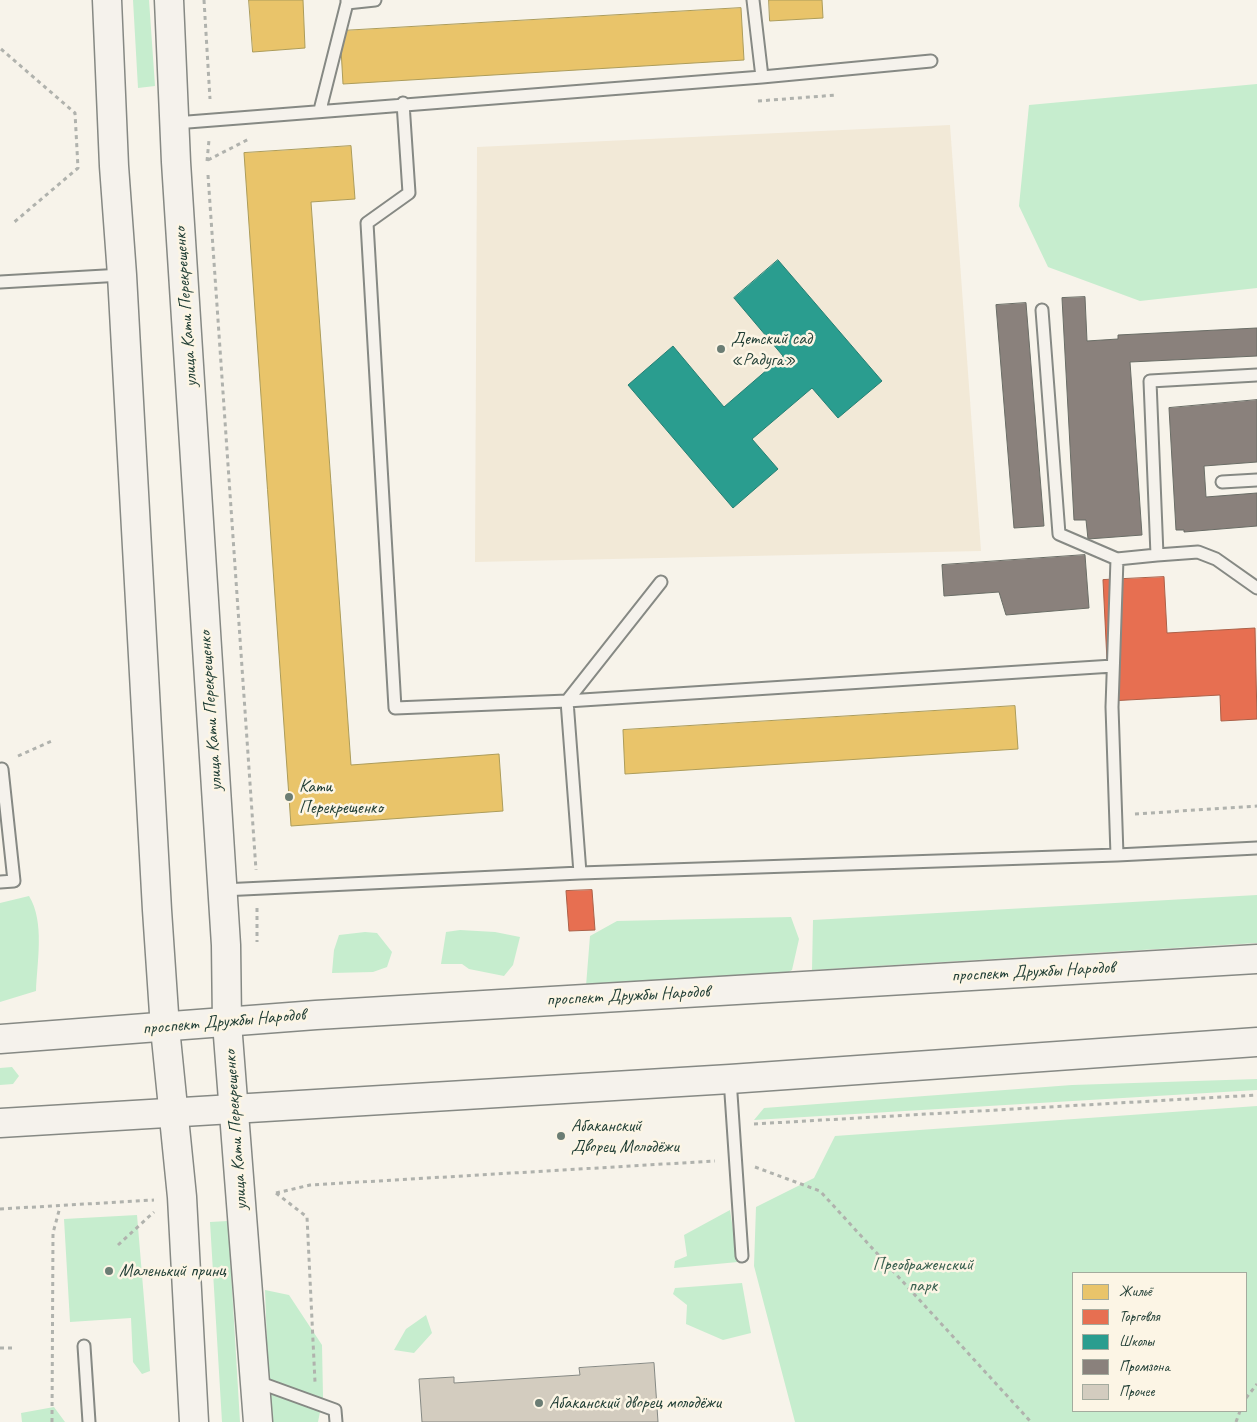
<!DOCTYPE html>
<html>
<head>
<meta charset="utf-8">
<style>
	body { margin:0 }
	#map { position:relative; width:1257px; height:1422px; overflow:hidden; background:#f7f3ea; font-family:Caveat,sans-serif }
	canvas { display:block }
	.legend { position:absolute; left:1072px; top:1272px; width:175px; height:140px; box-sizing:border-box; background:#fcf5e5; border:1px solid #a4ab9e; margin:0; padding:6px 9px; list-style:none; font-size:15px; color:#1f3d34 }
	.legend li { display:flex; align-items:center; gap:10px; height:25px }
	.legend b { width:25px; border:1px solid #a4ab9e }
</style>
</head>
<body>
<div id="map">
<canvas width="1257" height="1422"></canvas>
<ul class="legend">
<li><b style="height:14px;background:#e9c46a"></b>Жильё</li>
<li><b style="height:14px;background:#e76f51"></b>Торговля</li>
<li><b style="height:14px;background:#2a9d8f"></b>Школы</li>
<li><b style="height:14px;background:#8a817c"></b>Промзона</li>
<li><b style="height:14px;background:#d3ccbf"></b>Прочее</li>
</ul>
</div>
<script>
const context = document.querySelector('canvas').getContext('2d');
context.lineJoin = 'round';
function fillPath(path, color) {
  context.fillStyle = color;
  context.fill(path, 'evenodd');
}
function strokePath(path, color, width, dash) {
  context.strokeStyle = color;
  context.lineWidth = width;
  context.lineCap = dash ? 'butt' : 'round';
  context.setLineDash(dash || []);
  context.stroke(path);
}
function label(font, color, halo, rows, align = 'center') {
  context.font = font + ' Caveat,sans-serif';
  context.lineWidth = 5;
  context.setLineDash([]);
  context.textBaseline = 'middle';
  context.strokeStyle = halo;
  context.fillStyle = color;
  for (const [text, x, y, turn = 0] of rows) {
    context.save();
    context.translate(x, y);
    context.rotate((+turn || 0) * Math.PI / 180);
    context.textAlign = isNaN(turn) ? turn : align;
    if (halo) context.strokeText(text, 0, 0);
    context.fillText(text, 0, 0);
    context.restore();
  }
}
const built = new Path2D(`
	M950,125l31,426 -506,11 2,-415z`);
const green = new Path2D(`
	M133,0h16l6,86 -17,2z
	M1257,84v204l-117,13 -92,-34 -29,-61 10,-101z
	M1257,895v48l-445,27 1,-50z
	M29,896c16,26 8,66 7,95l-36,11v-99z
	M791,917l8,22 -7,31 -13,8 -193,8 4,-50 27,-15z
	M460,930l35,2 25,5 -7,28 -9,11 -35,-7 -7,-5h-21l5,-32z
	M365,932l12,1 15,19 -5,15 -14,5 -41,1 2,-23 5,-15z
	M12,1067l7,9 -6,8 -13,1v-17z
	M1257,1079v11l-503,30 10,-12 308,-23z
	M1257,1106v316h-462l-41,-156 2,-59 58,-29 21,-42zM1246,1273v138h-173v-138z
	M730,1210l8,52 -64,6 1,-7 12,-5 -3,-21z
	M137,1215l13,156 -8,3 -9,-12 -2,-44 -61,4 -6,-103z
	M228,1221l12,201h-18l-12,-200z
	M742,1283l9,50 -28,7 -37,-16 1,-19 -14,-11 2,-6z
	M265,1290l24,5 33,50 1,52 -5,25h-48z
	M426,1315l6,18 -18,20 -20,-3 12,-21z
	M54,1407l11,15h-43l-1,-9z`);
const homes = new Path2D(`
	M249,0h54l2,48 -52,4z
	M769,0h53l1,18 -53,3z
	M741,8l3,52 -401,24 -3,-53z
	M351,146l4,53 -44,3 40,563 148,-11 4,57 -212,15 -47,-673z
	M1015,706l3,43 -393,25 -2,-44z`);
const shops = new Path2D(`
	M1164,577l3,56 88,-5 2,91 -36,2 -1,-26 -111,6 -6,-121z
	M592,890l3,40 -26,1 -3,-40z`);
const schools = new Path2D(`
	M778,260l104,121 -44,37 -26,-30 -60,51 26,30 -45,39 -105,-123 45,-39 51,61 59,-51 -49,-58z`);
const industry = new Path2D(`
	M1085,297l2,44 31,-2v-4l139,-7v28l-127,6 12,173 -54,4 -2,-19h-12l-12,-222z
	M1026,303l18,223 -30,2 -18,-223z
	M1257,400v62l-53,4 2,31 51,-4v33l-73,6v-2h-8l-7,-122z
	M1085,555l4,53 -83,7 -7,-23 -55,4 -2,-31z`);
const building = new Path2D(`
	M654,1363l4,59h-236l-3,-43 35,-2v6l126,-8 -1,-7z`);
const path = new Path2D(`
	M204,0l6,99
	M1,49l74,64 3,55 -66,56
	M758,101l79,-6
	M208,160l41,-21
	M207,161l2,-21
	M208,175l48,695
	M18,756l36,-16
	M1135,814l122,-8
	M257,908v34
	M754,1124l503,-29
	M755,1167l65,24 211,231
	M276,1193l34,-8 405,-24
	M276,1193l31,24 8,165
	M0,1209l154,-9
	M118,1245l36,-33
	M0,1348h12
	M1246,1398l11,-14
	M52,1422l1,-189 7,-26
	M1236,1422l4,-11`);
const service = new Path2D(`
	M347,0v3l28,-3
	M753,0l9,77
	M403,103l6,90 -42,30 28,485 172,-7 94,-119
	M320,110l27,-107
	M175,123l587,-46 169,-16
	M0,282l122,-7
	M1042,310l17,224 58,25
	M1257,375l-107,6 7,174 -40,4 -5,148 5,148 140,-7
	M1222,482l35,-2
	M1157,555l41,-3 18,7 41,29
	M580,873l-13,-172 546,-35
	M0,882l14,-1 -12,-112
	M222,890l358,-17 537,-18
	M730,1079l12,177
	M84,1346l5,76
	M255,1381l80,29 1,12`);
const tertiary = new Path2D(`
	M107,0l7,166 8,109 35,635 8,118 17,169 12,225
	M169,0l7,162 50,783 1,78 31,399`);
const primary = new Path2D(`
	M0,1039l316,-24 941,-56
	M0,1123l730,-44 527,-37`);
const markers = [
	[721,349,5,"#6b7d74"],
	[289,797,5,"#6b7d74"],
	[561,1136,5,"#6b7d74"],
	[109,1271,5,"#6b7d74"],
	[539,1403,5,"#6b7d74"]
];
const streetNames = [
	["улица Кати Перекрещенко",186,307,-94],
	["улица Кати Перекрещенко",211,711,-94],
	["проспект Дружбы Народов",1033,972,-3],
	["проспект Дружбы Народов",628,996,-3],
	["проспект Дружбы Народов",224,1022,-5],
	["улица Кати Перекрещенко",236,1130,-94]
];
const poiNames = [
	["Детский сад",731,339],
	["«Радуга»",731,360],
	["Кати",299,787],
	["Перекрещенко",299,808],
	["Абаканский",571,1126],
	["Дворец Молодёжи",571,1147],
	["Маленький принц",119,1271],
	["Абаканский дворец молодёжи",549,1403]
];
const parkNames = [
	["Преображенский",923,1265],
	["парк",923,1286]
];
fillPath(built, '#f2e9d7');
fillPath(green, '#c6edce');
fillPath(homes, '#e9c46a');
strokePath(homes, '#ac9c5a', 1);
fillPath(shops, '#e76f51');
strokePath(shops, '#ab6048', 1);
fillPath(schools, '#2a9d8f');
strokePath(schools, '#278074', 1);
fillPath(industry, '#8a817c');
strokePath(industry, '#6a6d66', 1);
fillPath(building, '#d3ccbf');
strokePath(building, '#868984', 1);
strokePath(service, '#868984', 15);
strokePath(tertiary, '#868984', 31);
strokePath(primary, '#868984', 31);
strokePath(path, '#b0b2ad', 3, [4, 4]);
strokePath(service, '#f5f2ec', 11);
strokePath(tertiary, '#f5f2ec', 28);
strokePath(primary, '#f5f2ec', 28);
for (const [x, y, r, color] of markers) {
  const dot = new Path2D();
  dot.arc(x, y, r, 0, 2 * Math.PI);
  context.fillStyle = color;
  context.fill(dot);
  strokePath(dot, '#fcf5e5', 2);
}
label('18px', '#1f3d34', '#fcf5e5', streetNames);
label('18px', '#1f3d34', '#fcf5e5', poiNames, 'left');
label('18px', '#385f4e', '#fcf5e5', parkNames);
</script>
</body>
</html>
